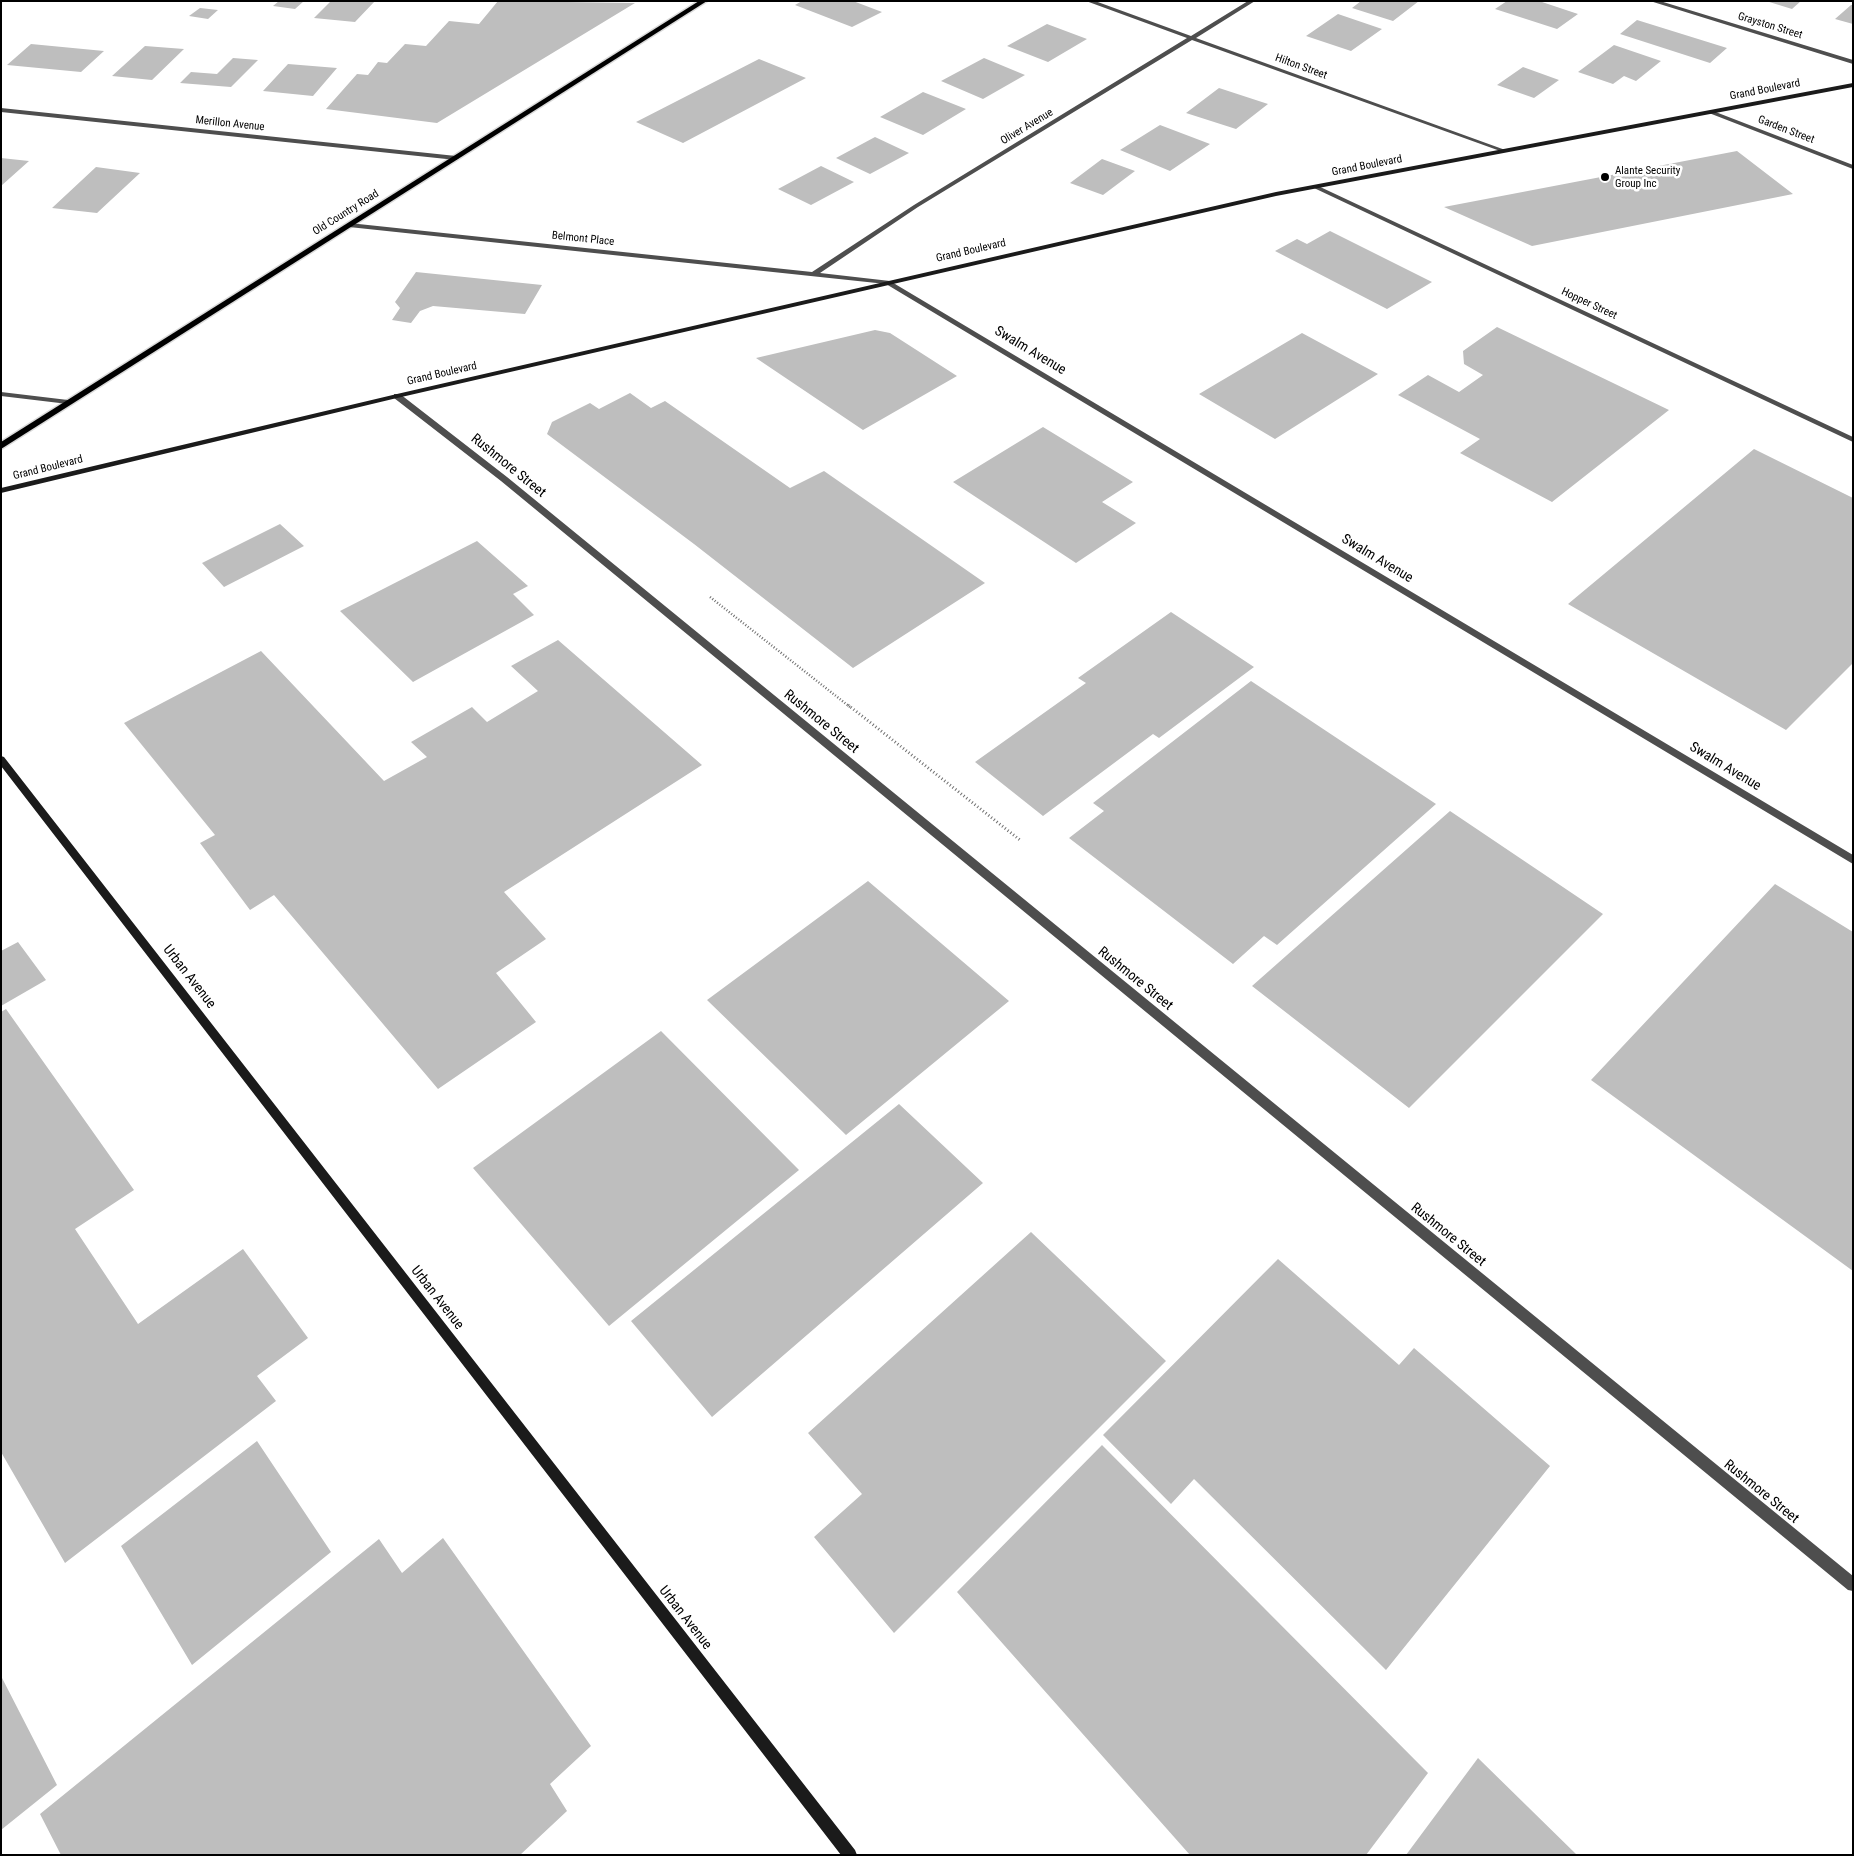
<!DOCTYPE html>
<html>
<head>
<meta charset="utf-8">
<style>
	body { margin:0 }
	#map { position:relative; width:1854px; height:1856px; overflow:hidden; background:#fff; font-family:"Roboto Condensed",sans-serif }
	canvas { display:block }
	.frame { position:absolute; inset:0; border:2px solid #000; pointer-events:none }
</style>
</head>
<body>
<div id="map">
<canvas width="1854" height="1856"></canvas>
<div class="frame"></div>
</div>
<script>
const context = document.querySelector('canvas').getContext('2d');
context.lineJoin = 'round';
function fillPath(path, color) {
  context.fillStyle = color;
  context.fill(path, 'evenodd');
}
function strokePath(path, color, width, dash) {
  context.strokeStyle = color;
  context.lineWidth = width;
  context.lineCap = dash ? 'butt' : 'round';
  context.setLineDash(dash || []);
  context.stroke(path);
}
function label(font, color, halo, rows, align = 'center') {
  context.font = font + ' "Roboto Condensed",sans-serif';
  context.lineWidth = 5;
  context.setLineDash([]);
  context.textBaseline = 'middle';
  context.strokeStyle = halo;
  context.fillStyle = color;
  for (const [text, x, y, turn = 0] of rows) {
    context.save();
    context.translate(x, y);
    context.rotate((+turn || 0) * Math.PI / 180);
    context.textAlign = isNaN(turn) ? turn : align;
    if (halo) context.strokeText(text, 0, 0);
    context.fillText(text, 0, 0);
    context.restore();
  }
}
const building = new Path2D(`
	M279,1h25l-9,8 -22,-3z
	M331,1h44l-20,21 -41,-4z
	M498,1l137,2 -198,120 -111,-14 31,-35 11,1 10,-13 9,1 18,-19 21,2 23,-25 30,3z
	M802,1h51l29,11 -30,15 -57,-22z
	M1361,1h58l-26,20 -41,-13z
	M1507,1h32l39,13 -21,15 -62,-20z
	M1766,1h35l-9,8z
	M1851,5h2v19l-18,-5z
	M200,8l18,2 -10,9 -19,-3z
	M1338,14l44,15 -31,22 -45,-15z
	M1637,20l90,28 -17,15 -90,-29z
	M1047,24l40,15 -39,23 -41,-16z
	M31,44l73,7 -23,21 -74,-7z
	M1614,45l47,16 -25,20 -12,-5 -11,8 -35,-12z
	M145,46l39,3 -32,31 -40,-4z
	M233,58l25,2 -27,27 -51,-4 11,-11 26,2z
	M984,58l41,17 -42,24 -42,-18z
	M759,59l47,19 -123,65 -47,-21z
	M288,64l49,4 -24,28 -50,-5z
	M1523,67l36,13 -25,18 -37,-13z
	M1219,88l49,16 -32,25 -50,-16z
	M923,92l43,17 -43,26 -43,-18z
	M1160,125l50,19 -40,27 -50,-21z
	M875,137l34,16 -39,21 -34,-16z
	M1737,151l56,43 -261,52 -88,-39z
	M1,158l28,3 -28,25z
	M1102,159l33,12 -32,24 -33,-12z
	M821,166l33,16 -43,23 -33,-16z
	M96,167l44,6 -43,40 -45,-5z
	M1330,231l102,51 -45,27 -112,-58 22,-12 10,5z
	M416,272l126,13 -17,29 -92,-8 -13,5 -9,12 -19,-3 8,-12 -5,-6z
	M1497,327l172,83 -117,92 -92,-49 20,-14 -82,-44 30,-20 31,17 24,-17 -19,-11 -1,-13z
	M875,330l15,3 67,43 -94,54 -107,-72z
	M1302,333l76,41 -103,65 -76,-45z
	M630,393l21,15 14,-7 125,87 34,-17 161,112 -132,85 -159,-124 -147,-110 5,-12 38,-19 9,6z
	M1043,427l90,55 -31,20 34,21 -60,40 -123,-81z
	M1754,449l99,49v165l-67,67 -218,-126z
	M280,524l24,22 -80,41 -22,-24z
	M477,541l51,45 -15,8 21,21 -121,67 -73,-71z
	M1171,612l83,55 -95,71 -6,-4 -110,82 -68,-54 111,-79 -8,-5z
	M558,640l144,125 -198,127 42,47 -50,34 40,49 -98,67 -164,-194 -24,15 -50,-67 15,-8 -91,-112 137,-72 123,130 43,-24 -16,-15 61,-35 15,15 51,-31 -27,-25z
	M1251,681l185,123 -159,141 -13,-9 -31,28 -164,-126 35,-27 -11,-8z
	M1450,811l153,103 -194,194 -157,-122z
	M868,881l141,120 -163,134 -139,-135z
	M1775,884l78,48v339l-262,-191z
	M18,942l28,38 -45,26v-55z
	M6,1009l128,181 -59,39 63,95 105,-75 65,89 -51,38 19,25 -211,162 -64,-111v-440z
	M661,1031l138,139 -190,156 -136,-158z
	M899,1104l84,79 -271,234 -81,-96z
	M1031,1232l135,129 -272,272 -80,-96 48,-43 -54,-61z
	M1278,1259l121,106 15,-17 136,118 -164,204 -192,-191 -23,25 -68,-69z
	M257,1441l74,111 -139,113 -71,-119z
	M1102,1445l326,328 -62,82h-176l-233,-263z
	M443,1538l148,208 -41,38 17,27 -47,44h-459l-21,-41 339,-275 23,34z
	M1,1676l56,109 -56,45z
	M1478,1758l99,97h-171z`);
const pathFar1 = new Path2D(`
	M710,597l140,110`);
const path = new Path2D(`
	M848,705l172,135`);
const street = new Path2D(`
	M1086,1h9l96,35 57,-35h7l-59,37 312,113 -5,1 -311,-112 -274,167 -98,66 70,8 963,574v9l-967,-580 -537,-57 -3,-2 3,-2 463,49 102,-67 273,-167z
	M1650,1h10l193,59v4z
	M1,108l455,48 3,2 -3,2 -455,-48z
	M1709,111h4l140,54v4l-144,-56z
	M1316,185l537,252v5l-539,-254v-2z
	M1,392l67,8 4,2 -4,2 -67,-8z
	M394,394h6l107,83 1346,1099v15l-5,-1 -1347,-1109 -107,-83z`);
const secondary = new Path2D(`
	M1853,83v4l-577,109 -879,202 -396,95v-5l396,-94 879,-202z
	M1,756l3,1 851,1093 2,5h-16l-840,-1089z`);
const primary = new Path2D(`
	M699,1h8l-706,448v-7z`);
const markers = [
	[1605,177,5,"#000"]
];
const farStreetnames = [
	["Grayston Street",1770,26,17],
	["Hilton Street",1301,67,20],
	["Grand Boulevard",1765,90,-11],
	["Merillon Avenue",230,124,6],
	["Oliver Avenue",1027,127,-31],
	["Garden Street",1786,130,21],
	["Grand Boulevard",1367,166,-11],
	["Old Country Road",346,213,-32],
	["Belmont Place",583,239,6],
	["Grand Boulevard",971,251,-13],
	["Hopper Street",1589,304,25],
	["Grand Boulevard",442,374,-13],
	["Grand Boulevard",48,468,-14]
];
const farPoinames = [
	["Alante Security",1615,171],
	["Group Inc",1615,184]
];
const streetNames = [
	["Swalm Avenue",1030,351,31],
	["Rushmore Street",508,466,39],
	["Swalm Avenue",1377,559,31],
	["Rushmore Street",821,722,39],
	["Swalm Avenue",1725,767,31],
	["Urban Avenue",189,977,52],
	["Rushmore Street",1135,979,39],
	["Rushmore Street",1448,1235,39],
	["Urban Avenue",437,1298,52],
	["Rushmore Street",1761,1492,39],
	["Urban Avenue",685,1618,52]
];
fillPath(building, '#bebebe');
strokePath(primary, '#dbdbdb', 3);
strokePath(pathFar1, '#707070', 2.5, [1, 2]);
strokePath(path, '#707070', 3, [1, 2.5]);
fillPath(street, '#4e4e4e');
fillPath(secondary, '#1b1b1b');
fillPath(primary, '#000');
for (const [x, y, r, color] of markers) {
  const dot = new Path2D();
  dot.arc(x, y, r, 0, 2 * Math.PI);
  context.fillStyle = color;
  context.fill(dot);
  strokePath(dot, '#fff', 2);
}
label('11px', '#000', '#fff', farStreetnames);
label('11px', '#000', '#fff', farPoinames, 'left');
label('14px', '#000', '#fff', streetNames);
</script>
</body>
</html>
